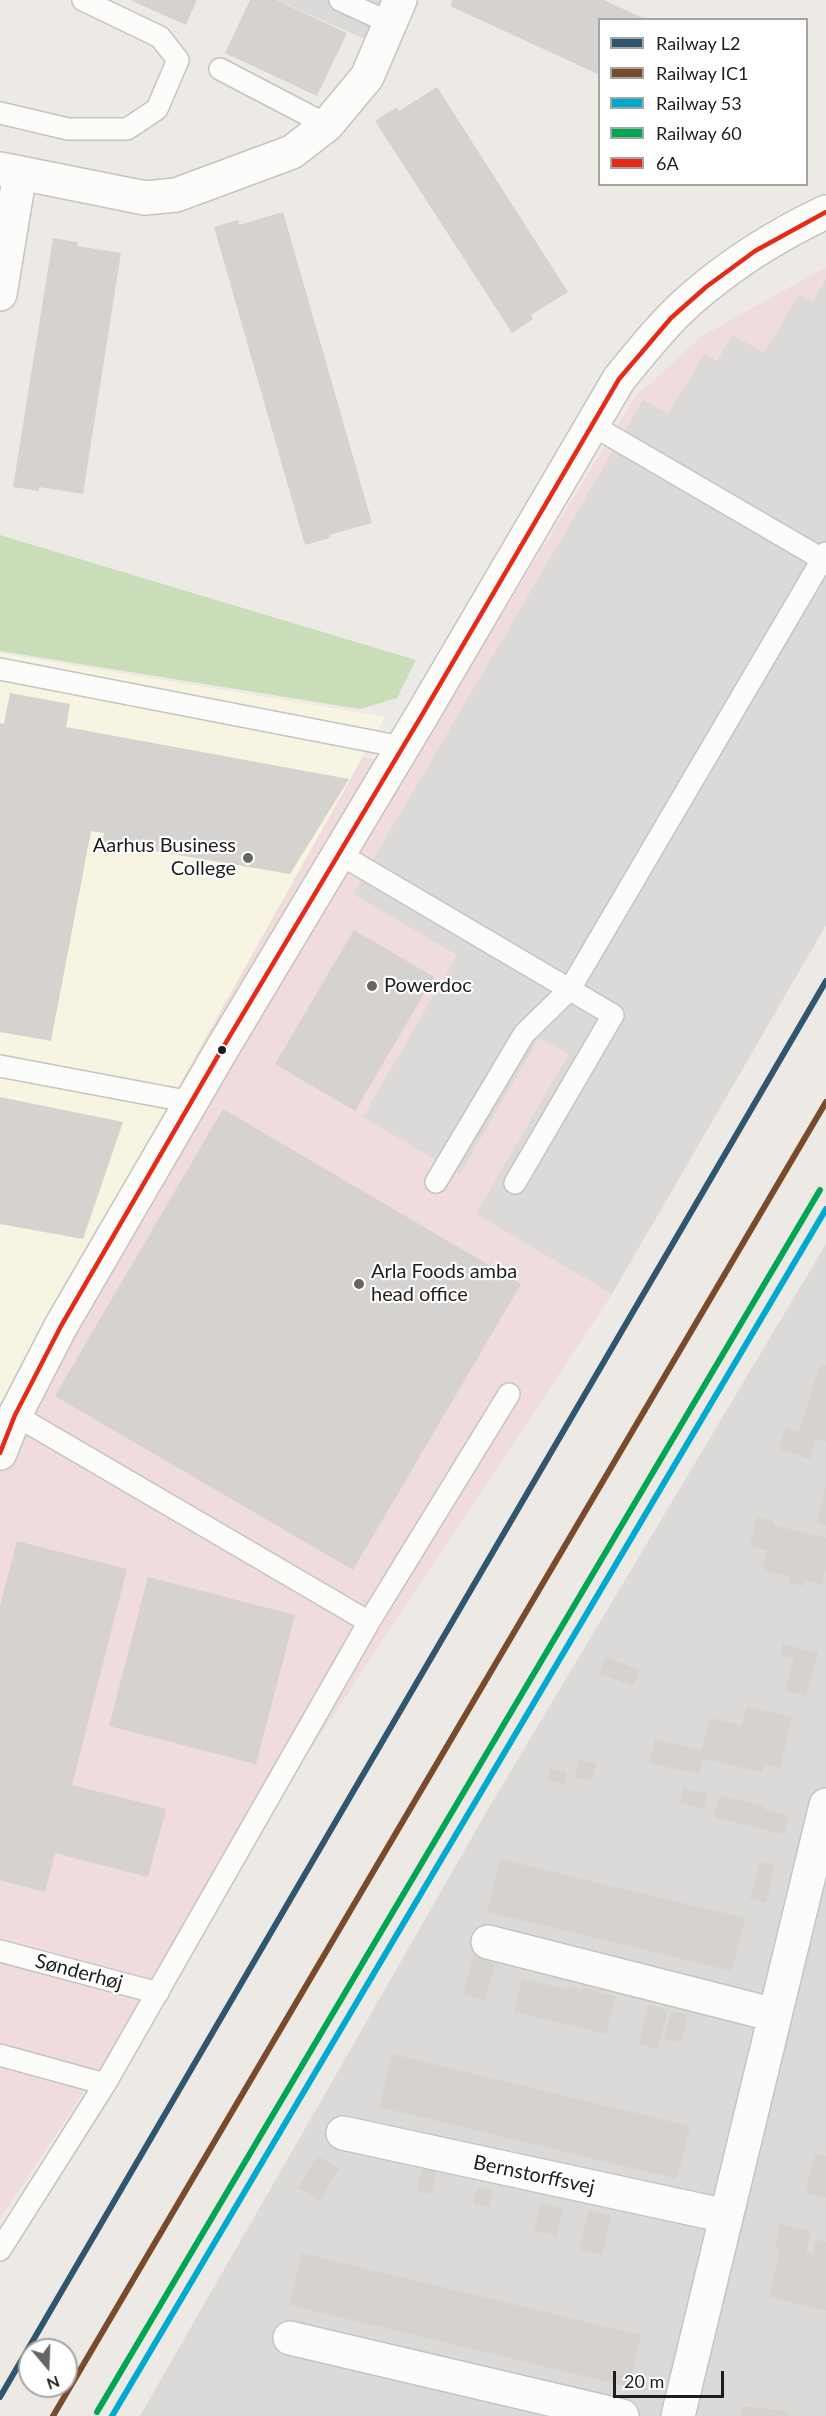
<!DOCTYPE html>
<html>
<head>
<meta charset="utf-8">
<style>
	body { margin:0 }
	#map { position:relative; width:826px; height:2416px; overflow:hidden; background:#edeae6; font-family:Lato,sans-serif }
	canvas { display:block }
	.legend { position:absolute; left:598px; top:18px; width:210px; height:168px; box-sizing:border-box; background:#fff; border:2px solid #a5a5a5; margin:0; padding:8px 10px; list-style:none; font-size:18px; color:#1e1e1e }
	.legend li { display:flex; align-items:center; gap:12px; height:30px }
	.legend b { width:30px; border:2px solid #a5a5a5 }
	.north { position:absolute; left:18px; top:2338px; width:60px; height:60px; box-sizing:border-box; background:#fff; border:2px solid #a5a5a5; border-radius:50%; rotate:161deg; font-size:16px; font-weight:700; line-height:24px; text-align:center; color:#1e1e1e }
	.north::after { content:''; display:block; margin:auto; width:21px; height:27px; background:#666564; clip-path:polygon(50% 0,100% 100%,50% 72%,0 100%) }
	.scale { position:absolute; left:613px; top:2371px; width:111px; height:27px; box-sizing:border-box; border:3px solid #1e1e1e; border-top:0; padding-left:8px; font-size:18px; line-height:21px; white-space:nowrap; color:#1e1e1e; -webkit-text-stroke:4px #fff; paint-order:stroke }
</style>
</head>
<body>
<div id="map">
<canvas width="826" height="2416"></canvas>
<ul class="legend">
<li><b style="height:8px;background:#30556e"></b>Railway L2</li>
<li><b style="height:8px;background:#7a4b2a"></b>Railway IC1</li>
<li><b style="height:8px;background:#00a9ce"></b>Railway 53</li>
<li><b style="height:8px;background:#00a651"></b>Railway 60</li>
<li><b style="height:8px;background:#e52b18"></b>6A</li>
</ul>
<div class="north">N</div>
<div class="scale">20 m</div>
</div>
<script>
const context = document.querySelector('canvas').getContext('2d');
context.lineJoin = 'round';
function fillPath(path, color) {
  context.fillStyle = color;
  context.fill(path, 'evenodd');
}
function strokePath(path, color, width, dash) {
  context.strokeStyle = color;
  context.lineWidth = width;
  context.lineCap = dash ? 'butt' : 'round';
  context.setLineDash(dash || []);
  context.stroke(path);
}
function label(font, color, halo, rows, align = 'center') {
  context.font = font + ' Lato,sans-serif';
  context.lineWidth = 4.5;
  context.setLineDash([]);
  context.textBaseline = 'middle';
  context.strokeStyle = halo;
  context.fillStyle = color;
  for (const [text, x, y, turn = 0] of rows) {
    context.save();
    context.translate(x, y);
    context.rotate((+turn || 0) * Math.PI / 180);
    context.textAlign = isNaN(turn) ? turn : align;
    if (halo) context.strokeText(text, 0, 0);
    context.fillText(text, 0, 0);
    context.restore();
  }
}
const residential = new Path2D(`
	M826,1244v1172h-686l354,-617z`);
const commercial = new Path2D(`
	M826,267v658l-214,369 -612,925v-1531l409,78 226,-369 67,-61z`);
const education = new Path2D(`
	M0,653l385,64 -385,689z`);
const religious = new Path2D(`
	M277,0h104l-17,39z
	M826,279v646l-214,369 -136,-80 93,-160 -30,-16 -79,136 -97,-57 94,-162 -104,-61 290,-494 25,14 36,-60 13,7 16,-26 31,18 35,-59 14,7z`);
const forest = new Path2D(`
	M0,535l416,125 -19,38 -37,11 -360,-58z`);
const building = new Path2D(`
	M130,0h67l-11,25z
	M250,0h26l71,33 -30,63 -92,-43z
	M453,0h151l43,20h-47v55l-150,-69z
	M437,87l131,205 -37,23 2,4 -21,14 -137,-212 22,-14 2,4z
	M283,212l89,311 -43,12 1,3 -25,7 -91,-318 24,-7 1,5z
	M53,238l25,4 -1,4 44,7 -38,241 -44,-7v4l-26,-4z
	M10,693l60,11 -4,23 283,52 -59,95 -188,-32 2,-9 -13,-2 -40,210 -51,-9v-309l4,1z
	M354,930l80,47 -79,134 -80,-47z
	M0,1097l123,25 -40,117 -83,-15z
	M223,1109l298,175 -168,286 -298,-174z
	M820,1364l6,2v76l-10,-3 -6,20 -31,-10 7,-22 13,5z
	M825,1488h1v37l-9,-2z
	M757,1516l17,5 -1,4 53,13v32l-4,15 -17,-4 -2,5 -15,-4 2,-5 -28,-7 5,-20 -17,-4z
	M17,1541l110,28 -55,216 94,24 -18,68 -93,-24 -10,39 -45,-12v-274z
	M148,1577l147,38 -39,149 -147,-38z
	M783,1644l35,9 -12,43 -21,-6 9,-31 -14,-3z
	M605,1657l34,12 -5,17 -35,-12z
	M746,1706l46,11 -12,51 -16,-4 -3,8 -58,-13 -4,15 -50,-11 6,-24 47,11 8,-32 32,7z
	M579,1759l17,4 -4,18 -17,-4z
	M551,1768l16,4 -3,13 -17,-5z
	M683,1788l25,6 -4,15 -24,-6z
	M720,1795l45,11 -1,3 25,7 -5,19 -70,-18z
	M500,1859l245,59 -13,53 -245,-59z
	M760,1861l15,4 -9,38 -16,-4z
	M473,1956l22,7 -10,38 -22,-6z
	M522,1978l46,12 1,-4 13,4v-2l34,8 -10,38 -92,-22z
	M648,2005l20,5 -10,39 -19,-5z
	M671,2011l17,4 -7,28 -17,-4z
	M392,2054l298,72 -13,53 -298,-72z
	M815,2153l11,3v42l-21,-5z
	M317,2156l22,12 -19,33 -22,-13z
	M422,2167l15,4 -6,23 -14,-3z
	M478,2186l15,4 -4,18 -16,-4z
	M541,2203l22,5 -6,28 -23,-6z
	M589,2210l22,6 -9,39 -23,-6z
	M780,2224l31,7 -5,22 7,1 3,-14 10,2v69l-57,-14 11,-48 -5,-1z
	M302,2253l339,82 -12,52 -340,-82z
	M742,2406l47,5 -1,5h-47z`);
const lane = new Path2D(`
	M340,0l50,23
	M220,69l107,56
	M0,113l68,16h59l30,-20 21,-49 -18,-23 -77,-37
	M592,425l230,134
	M0,669l402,78
	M337,855l18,8 258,152 -98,168
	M0,1066l191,36
	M436,1182l88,-148 46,-45 256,-436
	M15,1415l354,207
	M0,1951l158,42
	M0,2055l105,29
	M0,2250l105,-166 264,-462 140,-228`);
const street = new Path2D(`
	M0,169l145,29 31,-3 116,-43 35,-27 40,-48 33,-77
	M0,294l20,-121
	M0,1453l15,-38 46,-89 161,-277 200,-334 197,-336c23,-28 45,-56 71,-79 41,-36 87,-65 136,-88
	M488,1942l287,73
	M343,2133l383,83
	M290,2338l332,78
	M678,2416l148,-611`);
const bus1 = new Path2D(`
	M0,1453l15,-38 46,-89 161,-277 200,-334 197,-336 52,-61 35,-31 49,-36 71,-39`);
const rail1 = new Path2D(`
	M0,2397l826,-1416`);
const rail2 = new Path2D(`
	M53,2416l773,-1314`);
const rail3 = new Path2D(`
	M112,2416l714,-1207`);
const rail4 = new Path2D(`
	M97,2412l723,-1222`);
const markers = [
	[248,858,6,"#666564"],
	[372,986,6,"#666564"],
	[222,1050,5,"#1e1e1e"],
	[359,1284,6,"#666564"]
];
const poiNames = [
	["Aarhus Business",236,846,"right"],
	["College",236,869,"right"],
	["Powerdoc",384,986],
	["Arla Foods amba",371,1272],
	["head office",371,1295]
];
const streetNames = [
	["Sønderhøj",79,1972,15],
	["Bernstorffsvej",534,2175,12]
];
fillPath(residential, '#dcdad8');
fillPath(commercial, '#f0dcdc');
fillPath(education, '#f7f4e1');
fillPath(religious, '#dbdad8');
fillPath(forest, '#c9ddb9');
fillPath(building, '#d5d2cf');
strokePath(lane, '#c5c4c2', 24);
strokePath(street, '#c5c4c2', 36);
strokePath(lane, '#fcfcfb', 21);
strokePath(street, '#fcfcfb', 33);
strokePath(bus1, '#e52b18', 4.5);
strokePath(rail1, '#30556e', 6);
strokePath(rail2, '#7a4b2a', 6);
strokePath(rail3, '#00a9ce', 6);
strokePath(rail4, '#00a651', 6);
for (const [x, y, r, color] of markers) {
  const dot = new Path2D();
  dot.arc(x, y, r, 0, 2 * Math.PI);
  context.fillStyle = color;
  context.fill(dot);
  strokePath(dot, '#fff', 2);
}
label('20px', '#1e1e1e', '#fff', poiNames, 'left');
label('20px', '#1e1e1e', '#fff', streetNames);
</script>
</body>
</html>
